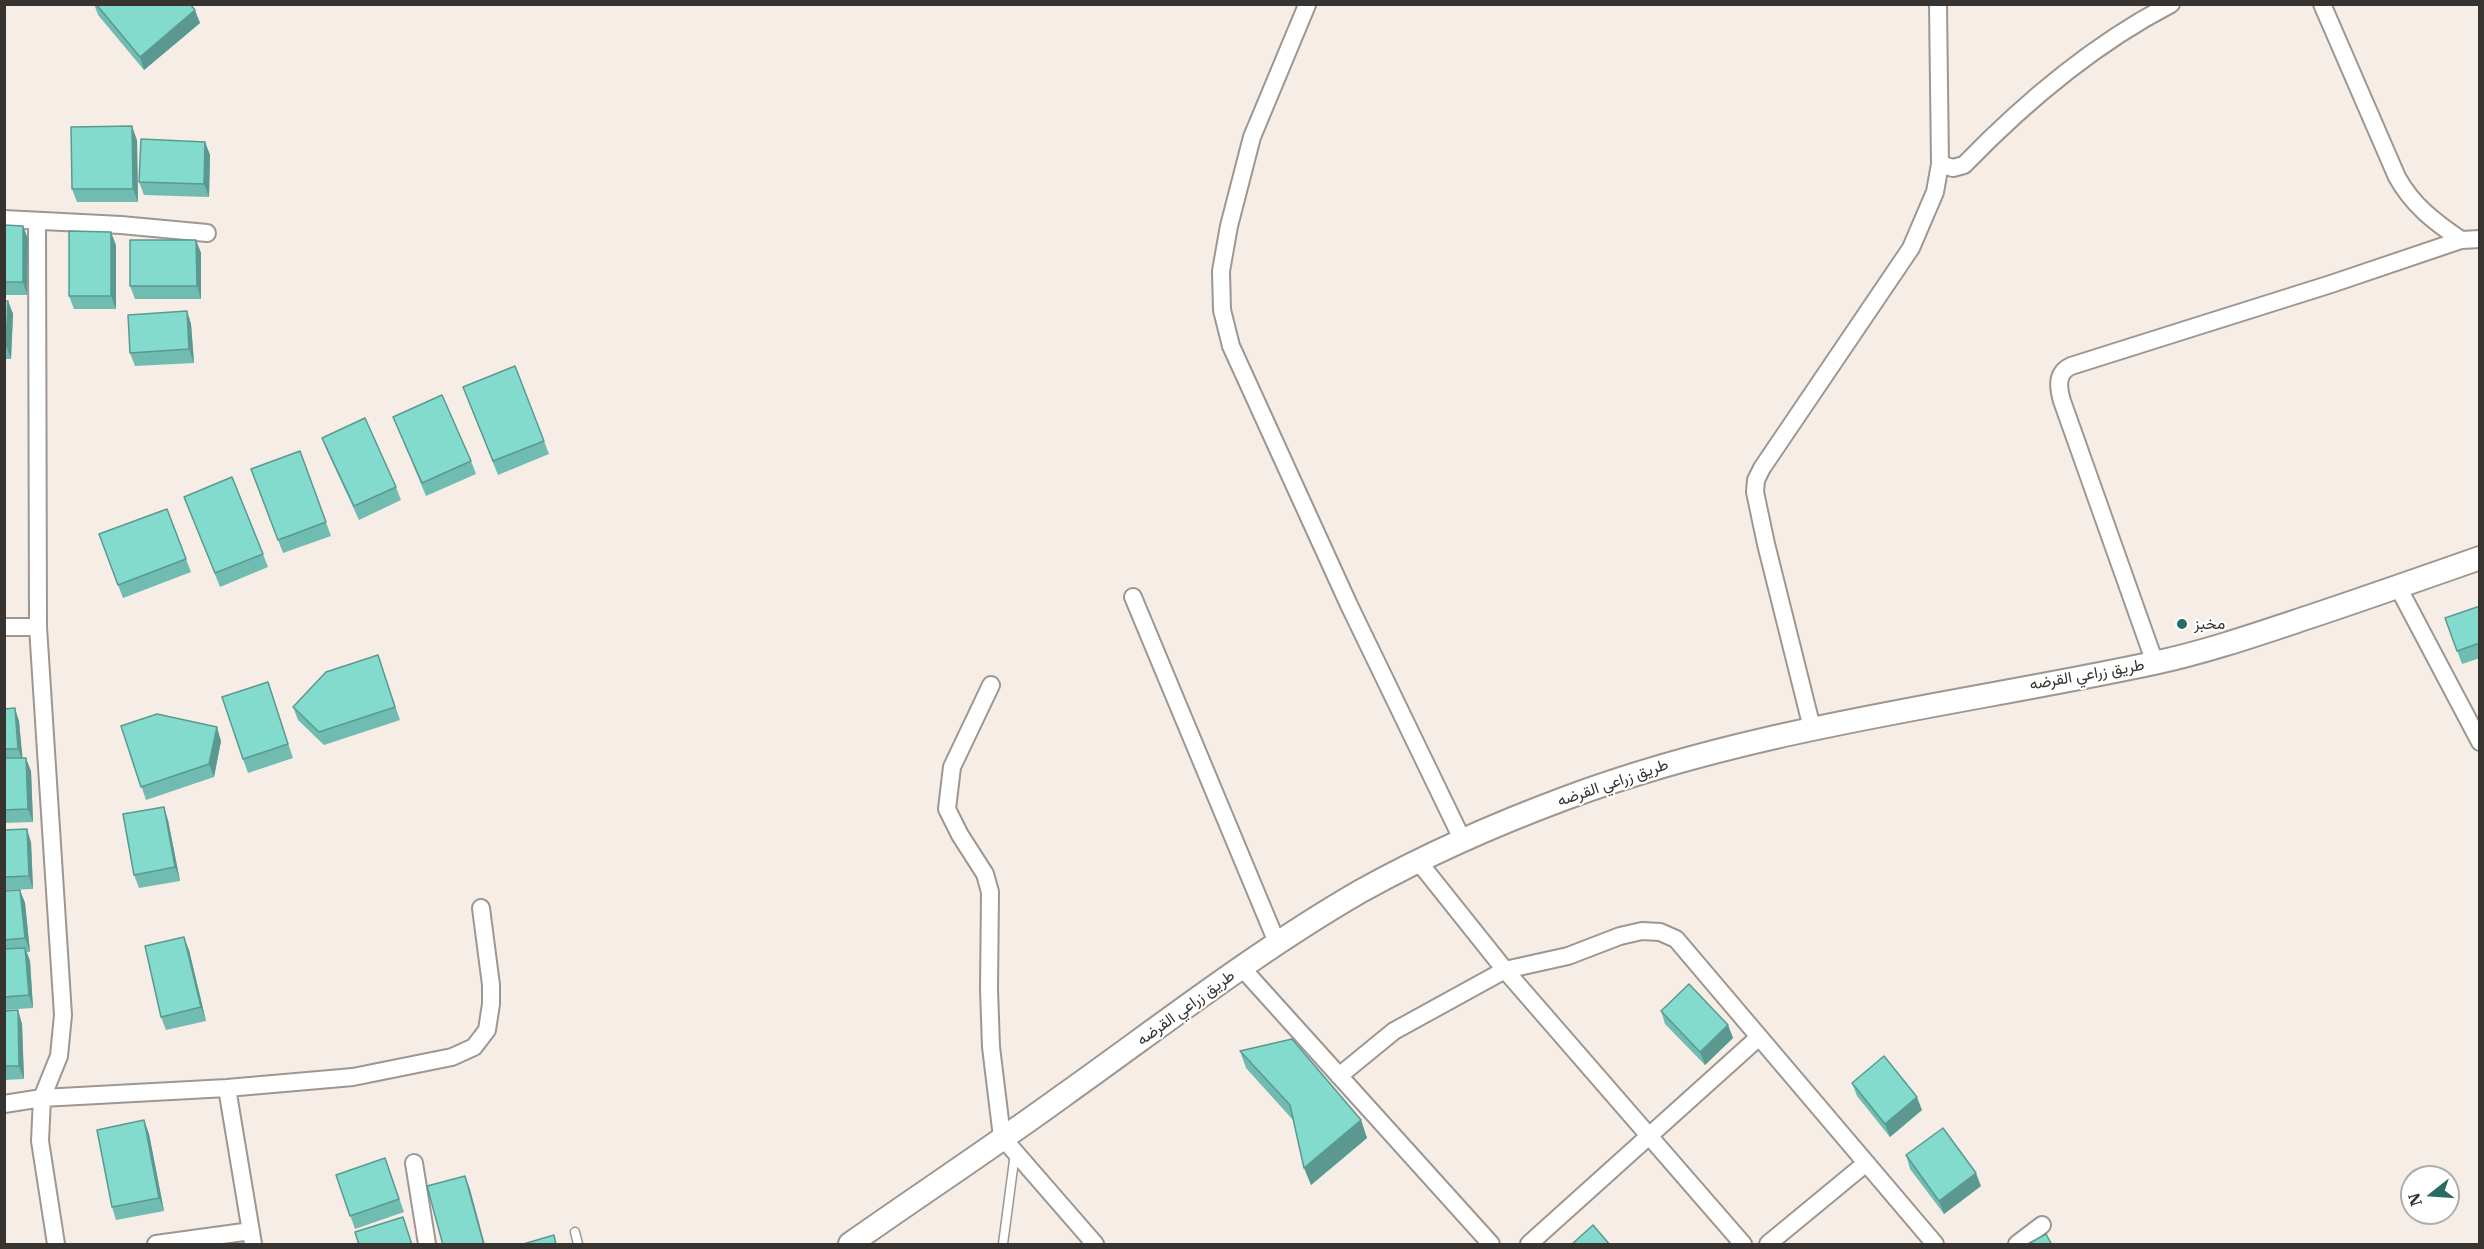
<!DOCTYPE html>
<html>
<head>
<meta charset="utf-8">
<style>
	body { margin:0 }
	#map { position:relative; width:2484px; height:1249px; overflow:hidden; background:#f6ede6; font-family:"IBM Plex Serif",serif }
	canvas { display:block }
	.frame { position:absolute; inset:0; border:6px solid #363330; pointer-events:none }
	.north { position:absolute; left:2400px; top:1165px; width:60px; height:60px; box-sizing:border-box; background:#fff; border:2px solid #afadac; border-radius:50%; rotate:253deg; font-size:16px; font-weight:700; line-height:24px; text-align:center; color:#363330 }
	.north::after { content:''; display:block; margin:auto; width:21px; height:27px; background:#266d64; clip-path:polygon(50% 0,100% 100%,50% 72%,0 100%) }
</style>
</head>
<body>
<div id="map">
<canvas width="2484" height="1249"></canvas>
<div class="frame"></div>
<div class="north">N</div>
</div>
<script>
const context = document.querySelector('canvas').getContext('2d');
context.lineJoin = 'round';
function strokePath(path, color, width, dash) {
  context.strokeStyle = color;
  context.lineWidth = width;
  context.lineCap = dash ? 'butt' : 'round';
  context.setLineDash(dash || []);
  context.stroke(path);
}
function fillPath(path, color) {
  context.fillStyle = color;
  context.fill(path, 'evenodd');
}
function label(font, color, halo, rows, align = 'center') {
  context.font = font + ' "IBM Plex Serif",Vazirmatn,serif';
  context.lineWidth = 4.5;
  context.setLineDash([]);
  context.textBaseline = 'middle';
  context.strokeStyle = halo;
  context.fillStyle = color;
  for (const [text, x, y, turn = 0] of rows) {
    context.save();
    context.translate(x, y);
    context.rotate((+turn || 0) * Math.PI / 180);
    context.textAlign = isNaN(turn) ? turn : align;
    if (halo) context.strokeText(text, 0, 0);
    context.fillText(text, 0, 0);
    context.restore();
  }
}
const service = new Path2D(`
	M575,1232l3,12
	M1003,1244l12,-91`);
const minor = new Path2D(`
	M2322,4l75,173c16,29 38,45 64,63
	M1307,5l-55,132 -23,89 -8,45 1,39 9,36 118,259 114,236
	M1940,164l13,4 11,-3c61,-63 128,-120 207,-161
	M4,219l117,6 86,8
	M37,221l1,406 25,388 -4,41 -17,42 -2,43 16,103
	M2398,587l82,155
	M1133,597l145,348
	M4,627h34
	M2155,663l-93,-262c-4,-14 -6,-28 9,-35l260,-82 130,-44 19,-1
	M991,685l-39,82 -5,42 13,26 25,39 5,18 -1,97 2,58 11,90 93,107
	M1812,728l-46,-184 -11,-52 1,-12 6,-12 149,-220 24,-56 5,-28 -2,-160
	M1418,861l87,109 238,274
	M1242,968l249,276
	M1339,1076l55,-45 111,-61 63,-14 52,-20 22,-5 18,1 16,7 259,305
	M227,1088l26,156
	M4,1104l38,-6 185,-10 126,-11 99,-20 22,-10 13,-17 4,-26v-19l-10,-77
	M414,1163l13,81
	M156,1244l95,-13
	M1529,1244l230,-207
	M1768,1244l97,-80
	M2017,1244l25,-19`);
const secondary = new Path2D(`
	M850,1244c71,-50 144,-98 214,-149 97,-69 193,-144 297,-204 65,-36 135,-67 205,-93 190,-71 391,-93 588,-135 52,-11 104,-29 155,-46 57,-19 114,-39 171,-59`);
const wall = new Path2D(`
	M94,4h96l10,19 -56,47 -46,-55z
	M137,140l1,62h-61l-5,-13z
	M205,142l5,13 -1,42 -65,-2 -5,-13z
	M4,225l19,1 5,13 -1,56h-23z
	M196,240l5,13v46h-66l-5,-13z
	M116,245v64h-42l-5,-13z
	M4,301h4l5,13 -2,45h-7z
	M187,311l4,13 3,39 -59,3 -5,-13z
	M468,400l76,41 5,13 -51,21z
	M393,417l78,44 5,13 -50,22z
	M322,438l74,49 5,13 -42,20 -32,-69z
	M300,451l31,85 -48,17 -32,-84z
	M184,497l79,57 5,13 -48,20z
	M167,509l24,63 -68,26 -24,-64z
	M2480,606v52l-18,6 -17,-46z
	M378,655l22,65 -76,25 -26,-25 -5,-13z
	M272,695l21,63 -45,15 -5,-14z
	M4,709l15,12 3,37 9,13 2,51 -29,1z
	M121,726l100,15 -7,36 -68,23z
	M168,820l12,61 -41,7 -5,-13z
	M4,830l27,12 2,47 -29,1z
	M20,890l5,13 5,49h-3l3,9 3,47 -29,2v-119z
	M189,950l17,71 -40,9 -5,-13z
	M18,1010l4,14 2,55 -20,1v-69z
	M1661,1011l67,14 5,13 -28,27 -40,-41z
	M1240,1051l121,69 6,18 -56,47 -18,-65 -47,-52z
	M1852,1083l70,27 -32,27 -33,-41z
	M144,1120l5,14 15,77 -48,9 -4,-13z
	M1906,1155l75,31 -37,28 -34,-45z
	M385,1158l19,54 -49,17 -19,-54z`);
const shadedWall = new Path2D(`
	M195,10l5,13 -56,47 -4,-13z
	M132,126l5,14 1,62 -5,-13z
	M205,142l5,13 -1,42 -5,-13z
	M23,226l5,13 -1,56 -4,-13z
	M111,232l5,13v64l-5,-13z
	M196,240l5,13v46l-4,-13z
	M8,301l5,13 -2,45 -5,-13z
	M187,311l4,13 3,39 -5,-14z
	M4,371l2,4v49l-2,-4z
	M15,708l4,13 4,41 -5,-13z
	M217,727l4,14 -7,36 -5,-13z
	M26,758l5,13 2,51 -5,-13z
	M164,807l4,13 12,61 -5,-14z
	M27,829l4,13 2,47 -4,-13z
	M20,890l5,13 5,49 -5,-14z
	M184,937l5,13 17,71 -5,-14z
	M25,948l5,13 3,47 -4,-13z
	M18,1010l4,14 2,55 -5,-13z
	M1728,1025l5,13 -28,27 -5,-13z
	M1917,1097l5,13 -32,27 -5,-13z
	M144,1120l5,14 15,77 -5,-13z
	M1361,1120l6,18 -56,47 -7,-17z
	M1976,1173l5,13 -37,28 -5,-13z
	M465,1176l5,13 15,56h-1z`);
const building = new Path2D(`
	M96,4h94l5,6 -55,47z
	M132,126l1,63h-61l-1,-62z
	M141,139l64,3 -1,42 -65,-2z
	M4,225l19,1v56h-19z
	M69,231l42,1v64h-42z
	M130,240h66l1,46h-67z
	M4,301h4l-2,45h-2z
	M187,311l2,38 -59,4 -2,-38z
	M515,366l29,75 -51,20 -30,-74z
	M442,395l29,66 -49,22 -29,-66z
	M365,418l31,69 -42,19 -32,-68z
	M300,451l26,71 -48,18 -27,-71z
	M232,477l31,77 -48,19 -31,-76z
	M167,509l19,50 -68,26 -19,-51z
	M2480,606v37l-23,8 -12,-33z
	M378,655l17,52 -76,25 -26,-25 33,-35z
	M268,682l20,62 -45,15 -21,-62z
	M15,708l3,41h-14v-40z
	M157,714l60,13 -8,37 -68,23 -20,-61z
	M4,758h22l2,51 -24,1z
	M164,807l11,60 -41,8 -11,-61z
	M27,829l2,47 -25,1v-47z
	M20,890l5,48 -21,2v-49z
	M184,937l17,70 -40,10 -16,-71z
	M25,948l4,47 -25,2v-48z
	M1689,984l39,41 -28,27 -39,-41z
	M18,1010l1,56h-15v-55z
	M1292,1039l69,81 -57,48 -14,-63 -50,-54z
	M1884,1056l33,41 -32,27 -33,-41z
	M144,1120l15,78 -47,9 -15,-77z
	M1943,1128l33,45 -37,28 -33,-46z
	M385,1158l14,41 -49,17 -14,-41z
	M465,1176l19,69h-41l-16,-59z
	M403,1217l9,28h-53l-4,-13z
	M1593,1225l17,20h-39z
	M2046,1234l6,11h-26z
	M554,1235l2,10h-36z`);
const markers = [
	[2182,624,6,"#266d64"]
];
const poiNames = [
	["مخبز",2194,624]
];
const streetNames = [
	["طريق زراعي القرضه",2087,675,-10],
	["طريق زراعي القرضه",1613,783,-19],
	["طريق زراعي القرضه",1186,1008,-36]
];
strokePath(service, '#9e9690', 11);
strokePath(minor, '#9e9690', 20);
strokePath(secondary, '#9e9690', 26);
strokePath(service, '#fff', 8);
strokePath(minor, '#fff', 16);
strokePath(secondary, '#fff', 22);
fillPath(wall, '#70bcb0');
fillPath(shadedWall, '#5b9990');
fillPath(building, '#82dbcd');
strokePath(building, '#5b9990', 1.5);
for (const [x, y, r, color] of markers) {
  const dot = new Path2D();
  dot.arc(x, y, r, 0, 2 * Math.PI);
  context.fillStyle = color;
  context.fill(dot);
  strokePath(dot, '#fff', 2);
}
label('16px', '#363330', '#fff', poiNames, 'left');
label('16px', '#363330', '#fff', streetNames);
</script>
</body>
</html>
